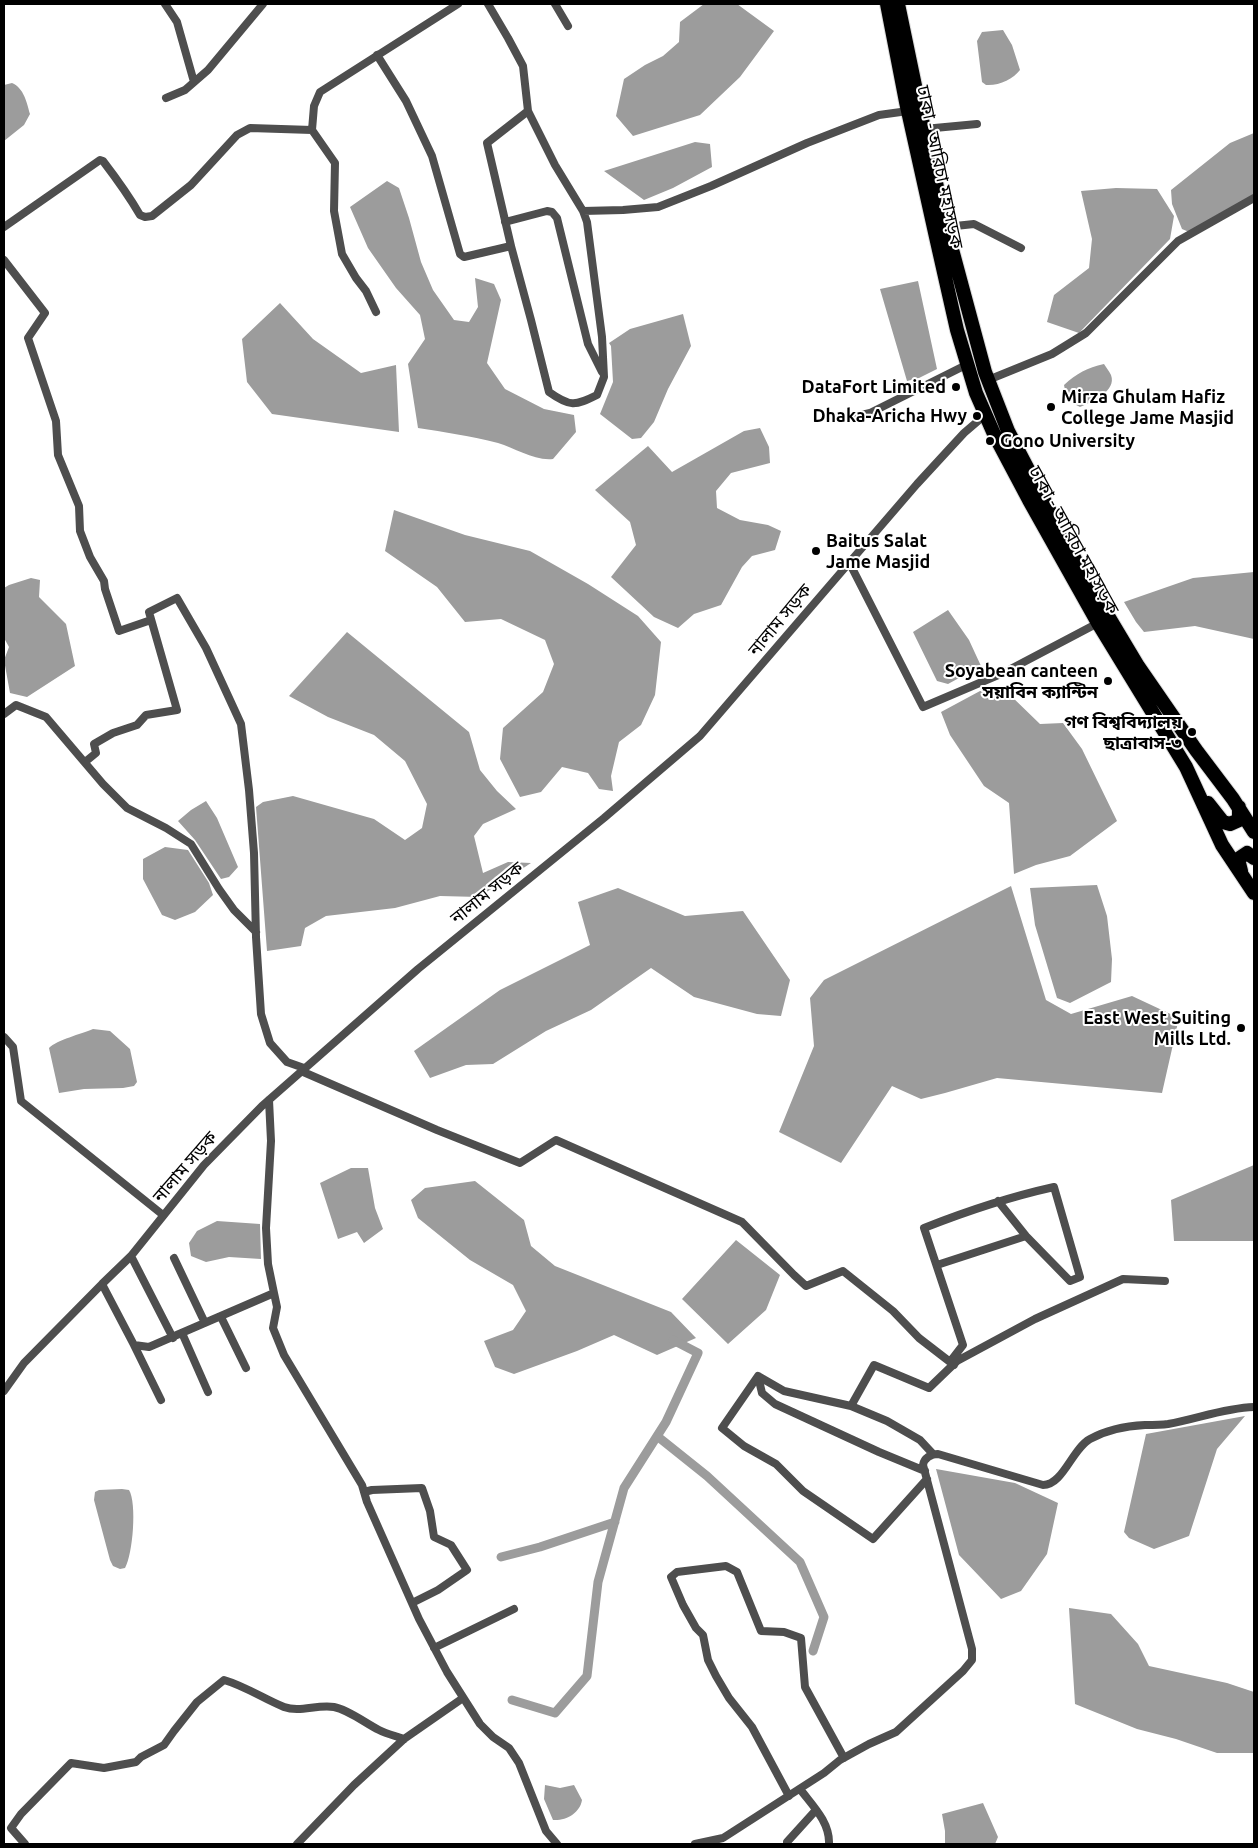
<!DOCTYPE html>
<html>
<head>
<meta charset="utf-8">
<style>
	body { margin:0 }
	#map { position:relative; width:1258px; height:1848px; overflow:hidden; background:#fff; font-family:Ubuntu,sans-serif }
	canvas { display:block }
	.frame { position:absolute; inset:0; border:5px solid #000; pointer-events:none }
</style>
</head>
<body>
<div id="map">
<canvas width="1258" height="1848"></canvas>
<div class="frame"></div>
</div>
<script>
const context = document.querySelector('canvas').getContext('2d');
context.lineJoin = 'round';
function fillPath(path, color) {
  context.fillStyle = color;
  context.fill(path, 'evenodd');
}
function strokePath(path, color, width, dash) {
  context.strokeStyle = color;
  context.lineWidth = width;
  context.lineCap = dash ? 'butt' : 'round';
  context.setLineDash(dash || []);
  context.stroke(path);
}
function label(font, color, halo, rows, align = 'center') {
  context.font = font + ' Ubuntu,"Noto Sans Bengali",sans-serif';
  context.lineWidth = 4;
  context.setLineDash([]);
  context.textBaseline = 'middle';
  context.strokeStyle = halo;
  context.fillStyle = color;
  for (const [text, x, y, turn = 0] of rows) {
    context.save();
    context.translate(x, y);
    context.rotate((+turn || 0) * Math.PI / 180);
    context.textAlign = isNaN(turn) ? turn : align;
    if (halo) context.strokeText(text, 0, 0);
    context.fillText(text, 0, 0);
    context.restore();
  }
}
const water = new Path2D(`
	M704,4h33l37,27 -34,46 -40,38 -67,21 -17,-20 8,-37 21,-14 18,-9 16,-14 1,-20z
	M1003,30l9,15 8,25c-7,9 -21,16 -34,15l-4,-3 -5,-41 5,-9z
	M12,83c12,5 15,20 18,31l-6,11 -20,16v-56z
	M1254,133v62l-37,20 -28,17 -7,-3 -10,-25 -1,-14 59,-47z
	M695,142l15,2 2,23 -39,21 -29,12 -40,-29z
	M387,181l12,7 10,30 12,44 12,28 21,30 15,2 9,-15 -3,-29 19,6 7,16 -14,63 18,26 39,20 30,6 2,17 -23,27c-19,2 -38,-11 -55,-16 -27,-7 -54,-11 -80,-15l-10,-64 17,-25 -5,-24 -24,-27 -28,-40 -18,-41z
	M1116,188l41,1 17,27 -4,23 -91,94 -32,-11 7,-27 35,-27 3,-29 -11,-48z
	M918,281l19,88 -18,9 -12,3 -27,-92z
	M280,303l33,36 48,34 35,-8 3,67 -127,-18 -25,-32 -5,-43z
	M683,314l8,32 -23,43 -14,33 -13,16 -9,1 -32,-25 13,-32 -2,-36 -2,-3 21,-14z
	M1104,364c2,3 5,7 7,11 6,16 -19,27 -31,32 -11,-5 -14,-11 -16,-22 13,-12 23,-17 40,-21z
	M760,428l9,19 1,16 -39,10 -15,18 1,17 23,12 28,5 13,6 -6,19 -23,6 -10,11 -21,38 -27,9 -16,14 -24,-11 -43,-40 25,-32 -6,-23 -35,-32 53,-44 24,26 72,-41z
	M394,510l71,25 65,16 58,33 50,32 23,26 -6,53 -14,30 -22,17 -8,34 2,15 -14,-2 -11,-16 -26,-6 -21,25 -21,5 -20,-38 3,-31 40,-36 11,-28 -9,-24 -44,-21 -36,3 -28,-35 -52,-36z
	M1254,572v67l-59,-13 -51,6 -8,-10 -12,-20 69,-24z
	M31,578l9,2 -1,17 27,27 9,42 -48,31 -17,-4 -6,-33 5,-13 -5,-9v-50l5,-3z
	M948,610l21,30 12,26 -33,18 -11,-3 -24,-49z
	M347,632l122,100 11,38 17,21 19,18 -33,15 -9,12 9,37 25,-11 23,1 -52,34 -39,-1 -45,12 -69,8 -21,12 -4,18 -34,5 -11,-144 7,-5 30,-6 81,23 31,21 17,-12 5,-24 -22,-43 -31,-26 -46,-18 -39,-21z
	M980,691l28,2 32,31 23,-1 19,26 35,72 -47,35 -34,9 -22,9 -5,-71 -25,-17 -34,-51 -9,-23z
	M206,801l11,17 21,49 -9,10 -8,2 -26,-39 -17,-19 13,-11z
	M165,847l23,3 21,33 4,12 -18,17 -20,8 -13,-5 -19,-36v-20z
	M1097,885l10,31 5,43 -1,23 -41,21 -13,-5 -22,-73 -5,-37z
	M1011,886l35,114 25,14 61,-18 47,22 -17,75 -165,-15 -52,15 -24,6 -29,-13 -51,77 -62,-31 35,-86 -4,-48 14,-18z
	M618,888l67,28 58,-5 47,69 -9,36 -24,-2 -63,-17 -43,-29 -60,42 -45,21 -53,33 -27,1 -36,13 -16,-27 86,-61 90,-45 -12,-43z
	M93,1029l17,2 20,18 7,33 -3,4 -11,2 -39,1 -25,4 -10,-45c8,-8 32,-14 44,-19z
	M1254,1165v76h-80l-3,-41z
	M351,1168h17l7,40 8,21 -19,14 -7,-11 -19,7 -18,-56z
	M475,1181l49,39 7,26 24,20 116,46 25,26 -39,17 -43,-20 -37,16 -63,23 -19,-7 -11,-26 29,-11 13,-19 -13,-26 -43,-25 -52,-42 -7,-18 14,-12z
	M217,1221l43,3 1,35 -32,-2 -23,5 -15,-6 -2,-13 8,-12z
	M736,1240l44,35 -14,35 -38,34 -46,-45z
	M1245,1416l-28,33 -28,87 -35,13 -25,-11 -5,-6 22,-98z
	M936,1469l79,14 43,20 -11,51 -26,37 -20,8 -42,-44z
	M122,1489l7,1c8,13 4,64 -4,78l-5,1 -7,-3 -3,-6 -16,-60 1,-8 4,-2z
	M1069,1608l42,6 27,30 11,22 78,17 27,9v61h-37l-41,-14 -39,-10 -62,-25z
	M545,1785l15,3 14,-3 8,15c-2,13 -16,21 -29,20l-9,-21z
	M983,1803l15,34 -3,7h-50v-13l-3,-17z`);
const canal = new Path2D(`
	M657,1436l50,40 93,86 24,55 -11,34
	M501,1557l39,-10 75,-25
	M512,1700l43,13 32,-37 11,-94 26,-94 42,-66 32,-69 -25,-13`);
const minor = new Path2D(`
	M165,4l12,18 17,60
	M488,4l20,34 15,28 5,45
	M555,4l13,22
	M377,55l29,46 26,55 28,98 4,3 47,-11 -24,-103 41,-32 27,54 28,46 40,-1 35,-3 53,-21 96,-43 72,-28 29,-4
	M166,98l19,-8 23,-20 55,-66
	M924,129l53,-5
	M312,130l23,33 -1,48 8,43 14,24 10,13 10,21
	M505,222l42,-11 5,1 5,6 31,126 14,28
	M4,227l96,-67 3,1c13,17 26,35 37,54l5,2 7,-1 39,-31 46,-50 13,-7 62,2 2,-24 6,-14 138,-88
	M946,227l28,-3 47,24
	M511,246l20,74 18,72c21,15 26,14 48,3l7,-18 -2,-40 -15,-115 -4,-11
	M4,260l41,53 -17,25 28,83 2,34 21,51 1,25 10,26 14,24 1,8 14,42 32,-11
	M988,380l64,-26 34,-21 92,-92 76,-43
	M849,418l21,-5 96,-48
	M849,562l74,145 80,-34 95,-50
	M4,714l12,-9 30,12 57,67 24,24 39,20 25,16 28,45 15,21 22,22
	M85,762l11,-9 -2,-9 19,-11 24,-8 9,-10 31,-5 -28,-98 28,-14 29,50 35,76 8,66 5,63 2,84 5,77 9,29 17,19 17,6
	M4,1037l9,10 8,54 142,114
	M301,1071l136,59 83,33 36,-23 186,82 52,53 12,11 37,-15 50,40 26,27 35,27
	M131,1256l42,82
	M174,1258l31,65
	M937,1265l89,-29
	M102,1284l32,61 15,2 125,-54 -6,-29 -2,-36 5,-87 -2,-41
	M274,1293l3,14 -4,21 11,27 78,130 5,17 52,117 28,53 33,52 13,13 16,11 10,15 27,68 11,13
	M221,1317l25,51
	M182,1333l26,59
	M134,1345l27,55
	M957,1361l78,-42 88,-40 42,2
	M758,1376l26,15 67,15 36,15 33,19 13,14
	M4,1391l20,-28 78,-79 29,-28 73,-91 58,-59 156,-137 186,-151 96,-82 217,-252 47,-51 21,-18
	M851,1406l23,-41 55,23 28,-27 -4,-3 10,-13 -39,-117c43,-17 85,-31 130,-41l26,90 -10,4 -44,-45 -28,-35
	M925,1471l-46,-19 -104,-48 -13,-11 -4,-17 -36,52 22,18 32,18 27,27 70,48 54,-60
	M364,1492l8,-2 50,-2 8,23 4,26 17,8 16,25 -29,20 -26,13
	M434,1648l80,-39
	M800,1789c12,16 30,33 29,55
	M789,1796l-37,-69 -23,-29 -13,-22 -8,-16 -5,-25 -7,-7 -13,-23 -12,-28 6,-5 49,-6 11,6 24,59 23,1 17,6 4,49 39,71
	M25,1844l-14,-16 10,-14 50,-51 33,5 32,-6 5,-5 23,-12 10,-14 23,-29 27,-22c21,6 40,19 60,27 16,6 33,-3 50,0 15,3 31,16 45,23 8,4 17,6 25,9
	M297,1844l57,-59 50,-46 59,-41
	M695,1844l28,-6 101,-65 16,-13 29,-16 27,-12 67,-61 9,-11v-11l-49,-184c1,-7 8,-11 15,-11l105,31c20,0 29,-36 47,-46 18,-10 35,-13 55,-14 8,0 16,0 23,-1 29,-5 56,-16 86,-17
	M788,1844l-1,-2 29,-32`);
const trunk = new Path2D(`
	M887,4l19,98 30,135 21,93 19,63 18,41 35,66 69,123 88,144 36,78 32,48
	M898,4l26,125 22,98 39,145 23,59 72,138 58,97 58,84 37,49 21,33
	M1208,803l15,19 7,2 9,-4v-13
	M1241,871l-3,-12 9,-6 7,5`);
const markers = [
	[956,387,5,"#000"],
	[1051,407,5,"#000"],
	[977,416,5,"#000"],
	[990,441,5,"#000"],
	[816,551,5,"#000"],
	[1108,681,5,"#000"],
	[1192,732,5,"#000"],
	[1241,1028,5,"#000"]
];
const streetNames = [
	["ঢাকা - আরিচা মহাসড়ক",940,167,78],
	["ঢাকা - আরিচা মহাসড়ক",1074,540,61],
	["নালাম সড়ক",780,620,-50],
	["নালাম সড়ক",487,893,-39],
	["নালাম সড়ক",185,1167,-49]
];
const poiNames = [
	["DataFort Limited",946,387],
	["Mirza Ghulam Hafiz",1061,397,"left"],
	["College Jame Masjid",1061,418,"left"],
	["Dhaka-Aricha Hwy",967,416],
	["Gono University",1000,441,"left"],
	["Baitus Salat",826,541,"left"],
	["Jame Masjid",826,562,"left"],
	["Soyabean canteen",1098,671],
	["সয়াবিন ক্যান্টিন",1098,692],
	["গণ বিশ্ববিদ্যালয়",1182,722],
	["ছাত্রাবাস-৩",1182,743],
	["East West Suiting",1231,1018],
	["Mills Ltd.",1231,1039]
];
fillPath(water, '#9c9c9c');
strokePath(canal, '#9c9c9c', 9);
strokePath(trunk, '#dbdbdb', 16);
strokePath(minor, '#4e4e4e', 8);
strokePath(trunk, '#000', 14);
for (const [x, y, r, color] of markers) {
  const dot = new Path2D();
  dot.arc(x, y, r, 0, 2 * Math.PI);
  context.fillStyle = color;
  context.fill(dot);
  strokePath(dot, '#fff', 2);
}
label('18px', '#000', '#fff', streetNames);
label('bold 18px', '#000', '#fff', poiNames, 'right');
</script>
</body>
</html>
